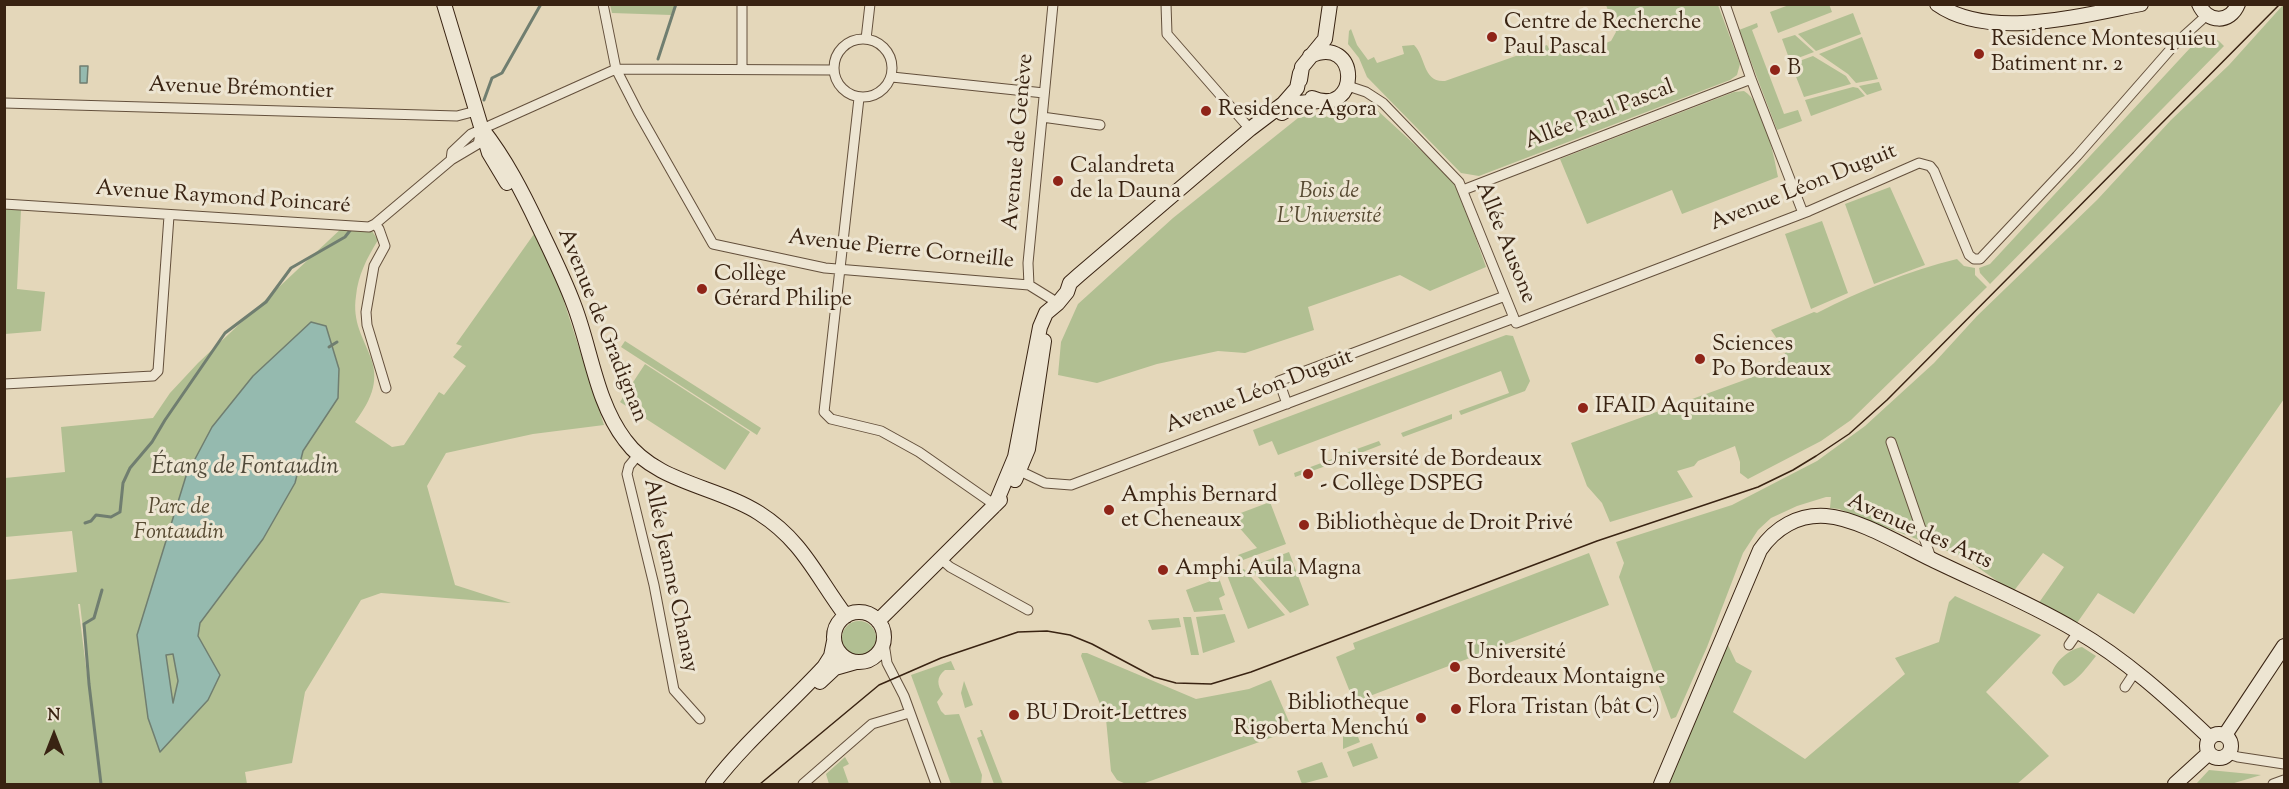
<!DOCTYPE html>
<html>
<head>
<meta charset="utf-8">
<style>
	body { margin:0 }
	#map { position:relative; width:2289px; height:789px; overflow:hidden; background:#e4d7ba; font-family:"Sorts Mill Goudy",serif }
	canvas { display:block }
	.frame { position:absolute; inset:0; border:6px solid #392312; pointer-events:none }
	.north { position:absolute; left:24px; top:705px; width:60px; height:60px; -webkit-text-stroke:4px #ede5d2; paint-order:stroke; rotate:0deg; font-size:16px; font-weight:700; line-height:24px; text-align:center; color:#392312 }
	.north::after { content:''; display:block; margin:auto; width:21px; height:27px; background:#392312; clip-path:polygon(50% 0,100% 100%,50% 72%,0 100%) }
</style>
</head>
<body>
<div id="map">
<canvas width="2289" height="789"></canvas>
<div class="frame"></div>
<div class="north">N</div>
</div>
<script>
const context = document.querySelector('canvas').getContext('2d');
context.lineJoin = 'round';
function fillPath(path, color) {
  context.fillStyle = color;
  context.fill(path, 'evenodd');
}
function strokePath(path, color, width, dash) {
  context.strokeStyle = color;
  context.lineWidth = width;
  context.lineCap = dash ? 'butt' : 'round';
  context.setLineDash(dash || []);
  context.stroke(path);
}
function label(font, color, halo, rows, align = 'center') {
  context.font = font + ' "Sorts Mill Goudy",serif';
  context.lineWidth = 6;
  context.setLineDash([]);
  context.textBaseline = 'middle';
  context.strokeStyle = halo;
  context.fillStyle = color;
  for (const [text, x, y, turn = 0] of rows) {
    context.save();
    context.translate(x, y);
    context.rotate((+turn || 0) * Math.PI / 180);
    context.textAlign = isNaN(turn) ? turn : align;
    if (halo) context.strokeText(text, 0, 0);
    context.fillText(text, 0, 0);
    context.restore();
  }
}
const green = new Path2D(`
	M1829,4l3,8 -54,21 -8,-21 19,-7z
	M610,5v-1l65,1 -4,10 -59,-2z
	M1606,5h112l22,59 -3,11 -7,5 -251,96 -18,-3 -94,-96 -8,-19 -11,-14 1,-13 2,-2 6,16 11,15 6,-3 3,6 27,-9 -2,-8 12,-1c12,12 9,38 31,36l102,-36 6,11 14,-6 8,5 36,-14 5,-9z
	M2283,5l1,394 -150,215 -36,-21 -21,30 -39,-19 26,-37 -21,-14 -30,39 -50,-35 -124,-48 -9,-1 1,-11h-5l-29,9 -26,12 -13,12 -15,23 -36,94 -31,70 -5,2 -52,-142 5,-14 -8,-21 116,-37 85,-44 48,-35 69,-63 43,-47 120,-116 74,-80 58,-55z
	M1853,13l8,21 -45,17 -18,-17z
	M1757,23l1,4 -6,3 32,84 14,-4 4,11 -25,9 -38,-100z
	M2204,33l15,8 5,5 -234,238 -10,-11 -1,-5 11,-4z
	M1795,35l19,17 -24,9 -8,-22z
	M1862,37l16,42 -22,4 -8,-9 -29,-20z
	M1813,56l33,20 5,8 -47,13 -13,-33z
	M1879,82l3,8 -15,5 -8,-9z
	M1853,87l5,1 7,8 -54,20 -6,-16z
	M1744,91c19,10 30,65 34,86l-96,37 -10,-24 -85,34 -27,-65 174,-67z
	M1366,104l11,6 73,67 10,17 26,73 -56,24 -30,-16 -92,32 6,23 -69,23 -27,-2 -61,13 -60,19 -39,-8 3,-33 17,-38 95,-86 125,-100 13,-4 19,3z
	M1890,187l35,78 -51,19 -29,-80z
	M5,209l16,1 -4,79 28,3 -4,39 -36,3z
	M1822,221l26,72 -37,16 -26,-75z
	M344,226l26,2 8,12c-11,18 -20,35 -22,56 -8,52 46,65 -1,126l37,25 12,-2 35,-53 5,3 22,-29 -13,-9 9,-11 -6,-2 78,-110 24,49 46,142 -71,9 -87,19 -19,33 28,99 56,18 -130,-10 -20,7 -56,92 -13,71 -47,9 2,12h-242v-204l72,-8 -5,-41 -67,6v-59l60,-6 -4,-45 92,-9 17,-25 28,-30zM78,604h2l14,118h-1z
	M1957,259l7,7 11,2v7l12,12 -136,133 -30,21 -73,38 -8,-6v-11l-5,-16 -37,15 -4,5 -17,5 16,26 -83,25 -8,-19 -15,-17 -16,-43 201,-73 14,-18 -15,-22 43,-18 3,1c45,-23 91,-42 140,-54z
	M1506,335l7,1 17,45 -5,10 -64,24 -2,-4 50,-18 -8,-22 -223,84 -6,-14 -13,5 -6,-16z
	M625,341l136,87 -4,7 -136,-88z
	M645,364l105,68 -25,38 -105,-68z
	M1452,414v5l-49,18 -2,-4z
	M1379,441l2,4 -36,14 -2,-5z
	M1335,458l2,4 -42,15 -1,-4z
	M1270,502l16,42 -43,16 -5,-5 19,-7 -27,-31z
	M1289,552l20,53 -19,8 -41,-46z
	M1589,553l20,52 -255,97 -18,-45 19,-8 -2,-6z
	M1244,569l41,46 -37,14 -21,-54z
	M1219,578l6,17 -6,3 4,12 -29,2 -8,-22z
	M1955,596l86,39 -55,57 63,64 -32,28h-352l62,-141 9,19 16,9 -19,41 72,47 100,-85 -10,-16 44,-16 10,-40z
	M1225,614l10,28 -32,11 -7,-36z
	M1183,617h8l8,38h-8z
	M1179,618l2,9 -29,3 -4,-10z
	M842 638a17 17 0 1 1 34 0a17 17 0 1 1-34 0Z
	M2082,647l14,9c-8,10 -20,27 -32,30l-12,-13c4,-13 18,-24 30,-26z
	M1082,653h5l109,46 53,-10 22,-9 19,44v5l-14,7 -134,48h-16l-9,-4 -6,-9 -5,-52 -25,-63z
	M951,661l4,9h-10c-9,7 -8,15 -2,24l-6,8 4,9 4,4 14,-1 23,61 -1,9h-30l-40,-109z
	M964,681l9,24 -8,3 -4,-15z
	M1354,726l6,16 -17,7v-19z
	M980,730h2l21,54h-9l-17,-46 5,-2z
	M1372,743l6,15 -25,9 -6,-15z
	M845,757l4,7 -6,3 6,17h-20l-3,-10z
	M1322,762l6,15 -26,7 -5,-13z
	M2209,770l52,5 -30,9h-35z`);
const water = new Path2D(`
	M80,66h8l-1,17h-7z
	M311,322l15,4 13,43 -1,29 -35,53 -8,32 -32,56 -63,84 -2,13 22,39 -12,25 -48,52 -12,-34 -11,-83 49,-159 26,-49 41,-51zM173,654l5,27 -5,22 -7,-48z`);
const stream = new Path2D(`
	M658,59l18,-55
	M484,100l8,-22 10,-5 39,-69
	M329,347l8,-5
	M85,523l6,-2 5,-6 15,2 9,-5 3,-29 7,-15 22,-26 13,-22 60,-87 41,-31 25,-34 54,-31 7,-9
	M101,784l-12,-100 -5,-60 10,-6 8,-28`);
const street = new Path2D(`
	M603,4l13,65 22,43 75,132 112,24 204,17
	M742,4v65
	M1053,4l-25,259 1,22 29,18
	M1166,4l1,30 83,95
	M1725,4l26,75 52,134
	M834 68a29 29 0 1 1 58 0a29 29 0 1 1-58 0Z
	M866,39l4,-35
	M892,77l152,16
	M1348,86l18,6 17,11 76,79 57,141 293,-112 110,-48 11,3 4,5 35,84 5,4h6l97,-103 99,-113 31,-28
	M859,98l-35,314 7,7 50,12 38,21 76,53
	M4,103l453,13 19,-5
	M1042,117l58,8
	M451,160l1,-8 19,-18 145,-65 218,1
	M1463,190l288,-111
	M4,204l365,23 6,-3 76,-64 27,-16 3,-13
	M375,224l4,5 6,17 -11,20 -8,46 1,13 19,63
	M4,384l149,-8 5,-5 11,-155
	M1287,404l-8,-23 226,-85
	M1891,442l40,116
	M638,455l-9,11 -2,8 27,111 20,105 26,29
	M1020,471l25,12 26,2 443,-167
	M941,559l9,8 78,43
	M884,643l3,20 17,33 32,88
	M2069,645l9,-13
	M2125,687l10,-15
	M2229,754l9,3 46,7
	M803,784l69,-60 37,-11
	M2273,784l11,-4`);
const secondary = new Path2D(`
	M444,4l45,149 18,30
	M1937,4c52,37 146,11 204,0
	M2199,4c8,19 31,20 39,0
	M1310,56c50,-23 51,62 2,42
	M1300,80l2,-13 23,-28 5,-35
	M1282,113l16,-10 21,-2
	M482,129c24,31 40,62 57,98 12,25 25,51 35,78 17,44 22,97 51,135 31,43 92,46 134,73 44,28 57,63 87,103
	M1015,480l13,-31 16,-108
	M995,505l20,-48 25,-130 6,-14 12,-10 9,-11 3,-9 9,-8 171,-146 33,-25 14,-16 3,-15
	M834 637a25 25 0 1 1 50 0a25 25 0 1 1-50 0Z
	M878,621l122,-121
	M820,682l15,-14 21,-6
	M2207 746a12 12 0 1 1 24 0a12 12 0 1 1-24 0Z
	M2225,735l59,-89
	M713,784c33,-43 74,-77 111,-117l7,-11 3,-15
	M1661,784l99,-234c15,-22 38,-36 66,-34 31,2 76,29 105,43 47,23 99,44 144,71 50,29 93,68 135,108
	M2175,784l34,-31`);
const tram = new Path2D(`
	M760,784l119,-99 62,-27 77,-26 29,-1 23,4 22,9 62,33 22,6 35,1 40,-12 346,-131 161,-54 35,-17 23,-14 33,-22 38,-34 393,-396`);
const markers = [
	[1492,37,6,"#8f2418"],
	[1979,54,6,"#8f2418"],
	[1775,70,6,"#8f2418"],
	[1206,111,6,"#8f2418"],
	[1058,181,6,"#8f2418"],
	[702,289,6,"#8f2418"],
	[1700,359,6,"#8f2418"],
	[1583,408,6,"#8f2418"],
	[1308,474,6,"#8f2418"],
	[1109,510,6,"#8f2418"],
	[1304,525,6,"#8f2418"],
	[1163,570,6,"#8f2418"],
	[1455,667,6,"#8f2418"],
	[1456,709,6,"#8f2418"],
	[1014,715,6,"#8f2418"],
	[1421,718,6,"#8f2418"]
];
const poiNames = [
	["Centre de Recherche",1504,24],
	["Paul Pascal",1504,49],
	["Residence Montesquieu",1991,41],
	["Batiment nr. 2",1991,66],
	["B",1787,70],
	["Residence Agora",1218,111],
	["Calandreta",1070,168],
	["de la Dauna",1070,193],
	["Collège",714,276],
	["Gérard Philipe",714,301],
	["Sciences",1712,346],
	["Po Bordeaux",1712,371],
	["IFAID Aquitaine",1595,408],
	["Université de Bordeaux",1320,461],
	["- Collège DSPEG",1320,486],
	["Amphis Bernard",1121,497],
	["et Cheneaux",1121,522],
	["Bibliothèque de Droit Privé",1316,525],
	["Amphi Aula Magna",1175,570],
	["Université",1467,654],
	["Bordeaux Montaigne",1467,679],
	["Bibliothèque",1409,705,"right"],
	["Rigoberta Menchú",1409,730,"right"],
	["Flora Tristan (bât C)",1468,709],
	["BU Droit-Lettres",1026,715]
];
const streetNames = [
	["Avenue Brémontier",241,90,2],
	["Allée Paul Pascal",1600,116,-21],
	["Avenue de Genève",1020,142,-85],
	["Avenue Léon Duguit",1804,189,-22],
	["Avenue Raymond Poincaré",223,199,4],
	["Allée Ausone",1504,243,68],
	["Avenue Pierre Corneille",901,251,6],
	["Avenue de Gradignan",601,326,68],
	["Avenue Léon Duguit",1260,393,-21],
	["Avenue des Arts",1919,533,24],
	["Allée Jeanne Chanay",669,576,78]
];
const parkNames = [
	["Bois de",1329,193],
	["L'Université",1329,218],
	["Parc de",179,509],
	["Fontaudin",179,534]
];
const waterNames = [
	["Étang de Fontaudin",245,469]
];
fillPath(green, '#b1bf92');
fillPath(water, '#95baaf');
strokePath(water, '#707e70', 1.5);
strokePath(stream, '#707e70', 3);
strokePath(street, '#64503c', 11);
strokePath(secondary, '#392312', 16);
strokePath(street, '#ede5d2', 9);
strokePath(secondary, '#ede5d2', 14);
strokePath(tram, '#392312', 1.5);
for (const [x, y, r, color] of markers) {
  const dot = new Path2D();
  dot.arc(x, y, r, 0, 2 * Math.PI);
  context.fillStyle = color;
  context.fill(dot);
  strokePath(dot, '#ede5d2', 2);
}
label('22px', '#392312', '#ede5d2', poiNames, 'left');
label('22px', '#392312', '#ede5d2', streetNames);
label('italic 22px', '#574a32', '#ede5d2', parkNames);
label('italic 24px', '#504939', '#ede5d2', waterNames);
</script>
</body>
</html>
